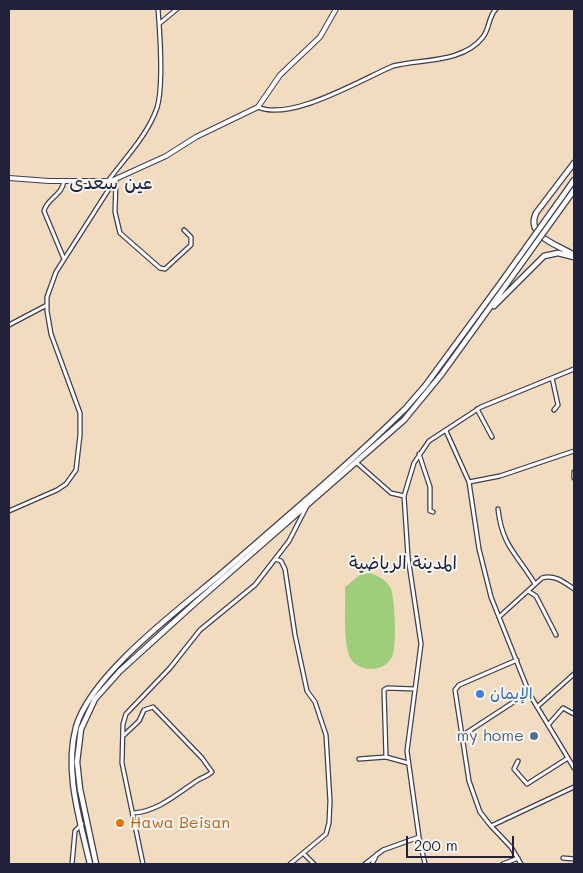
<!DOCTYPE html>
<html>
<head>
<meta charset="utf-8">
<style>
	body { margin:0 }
	#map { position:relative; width:583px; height:873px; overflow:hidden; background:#f2dcbf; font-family:Mali,sans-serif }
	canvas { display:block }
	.frame { position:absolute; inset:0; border:10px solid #22223b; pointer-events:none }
	.scale { position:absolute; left:406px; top:836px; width:108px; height:22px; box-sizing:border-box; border:2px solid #22223b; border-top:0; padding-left:6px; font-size:15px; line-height:18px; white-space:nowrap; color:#22223b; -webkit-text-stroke:4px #f6f6f2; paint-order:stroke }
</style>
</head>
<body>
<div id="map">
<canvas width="583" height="873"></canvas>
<div class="frame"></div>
<div class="scale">200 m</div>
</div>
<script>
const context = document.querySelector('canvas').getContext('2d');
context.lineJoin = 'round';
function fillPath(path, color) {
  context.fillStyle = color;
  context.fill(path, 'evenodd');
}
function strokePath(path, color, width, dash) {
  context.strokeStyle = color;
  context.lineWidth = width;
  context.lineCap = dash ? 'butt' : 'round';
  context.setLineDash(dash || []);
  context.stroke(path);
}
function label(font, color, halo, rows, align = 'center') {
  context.font = font + ' Mali,"Playpen Sans Arabic",sans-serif';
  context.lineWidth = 4;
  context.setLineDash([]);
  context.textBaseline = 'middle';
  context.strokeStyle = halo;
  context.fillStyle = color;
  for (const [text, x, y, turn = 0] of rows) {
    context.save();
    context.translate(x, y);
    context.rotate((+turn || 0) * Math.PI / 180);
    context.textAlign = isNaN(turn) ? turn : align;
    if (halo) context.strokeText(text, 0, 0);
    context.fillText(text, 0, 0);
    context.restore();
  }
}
const green = new Path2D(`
	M370,573c8,3 17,7 21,16 4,11 6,58 1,68 -9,18 -40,15 -44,-5 -5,-21 -2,-44 -3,-65l16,-13z`);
const minor = new Path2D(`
	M160,23l17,-14
	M258,107c33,15 104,-28 135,-41 29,-7 70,-3 90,-29 7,-9 5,-20 13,-28
	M116,179l-1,33 5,21 40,35 5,1 26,-24v-8l-7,-7
	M64,259l-20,-48c3,-13 18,-15 20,-30
	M9,325l38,-20
	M552,378l6,27 -4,5
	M477,409l15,28
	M446,431l23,51 10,67 12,48 39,98 44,73
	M419,454l11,33v24l3,1
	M357,463l34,30 13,3
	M574,472v6
	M469,482l31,-6 74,-25
	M498,509c4,37 19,45 37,75
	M9,511l48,-21 9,-6 10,-14 4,-35v-22l-29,-79 -4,-23v-14l9,-25 53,-83 -1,-8c17,-23 39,-45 49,-73 7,-23 3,-74 1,-99
	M275,559l6,2 4,8 10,66 12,56 8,11 11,33 4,66 -1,22 -3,11 -36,30
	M528,591l8,5 20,39
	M499,617l43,-39c12,-4 22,4 32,11
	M537,707l37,-33
	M548,725l15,-17 11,6
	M463,735l66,-43
	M123,736l16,-15 5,-11 9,-3 49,51 10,14c-4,4 -9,5 -14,8 -20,13 -39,31 -64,33
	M386,757l-2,-67 3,-2 28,1
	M359,759l27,-2 22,6
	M518,761l-4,8 13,15 41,-26
	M491,826l-11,-14 -11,-31 -14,-91 4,-5 58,-25
	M304,854l10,10
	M563,858l11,1
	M72,864l3,-33 7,-7
	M143,864l-21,-101 1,-39 3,-10 44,-46 30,-38 55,-45 34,-44 18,-35
	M365,864l18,-14 36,-13
	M372,864l5,-10
	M425,864l-6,-27 -12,-86 14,-107 -13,-87 -4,-61 10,-33 15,-22 52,-34 93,-38
	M503,864l15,-6
	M521,864l-10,-17 -20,-21 83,-39`);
const tertiary = new Path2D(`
	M9,178l40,3h62l55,-25 30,-19 62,-30 22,-32 40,-38 16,-28`);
const secondary = new Path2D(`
	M574,163l-38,50c-11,24 23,32 38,42
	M562,197l12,-17
	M567,200l7,-10
	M494,306l50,-50 14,-3 16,4
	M90,864c-10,-44 -26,-92 -14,-137 15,-53 104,-118 146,-154 62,-54 125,-107 183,-164l20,-23 77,-105
	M96,864l-16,-75 -3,-27 4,-33 14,-30 25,-28 75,-68 209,-183 37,-45 65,-90`);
const secondaryBridge = new Path2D(`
	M502,281l60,-84
	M506,285l61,-85`);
const markers = [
	[480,694,5,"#3f7fe0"],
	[534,736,5,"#5c6f8a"],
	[120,823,5,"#e8710a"]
];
const shopNames = [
	["الإيمان",490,694]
];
const serviceNames = [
	["my home",524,736]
];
const foodNames = [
	["Hawa Beisan",130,823]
];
const neighbourhoodNames = [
	["المدينة الرياضية",403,563]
];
const quarterNames = [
	["عين سعدى",111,183]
];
fillPath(green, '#9ecd7c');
strokePath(minor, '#413e4f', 5.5);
strokePath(tertiary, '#413e4f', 6);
strokePath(secondary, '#413e4f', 7);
strokePath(minor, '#fff', 3);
strokePath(tertiary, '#fff', 4);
strokePath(secondary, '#fff', 4.5);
strokePath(secondaryBridge, '#413e4f', 7, []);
strokePath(secondaryBridge, '#fff', 4.5);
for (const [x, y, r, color] of markers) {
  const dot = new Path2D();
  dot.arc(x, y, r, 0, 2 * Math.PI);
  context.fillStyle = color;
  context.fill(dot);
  strokePath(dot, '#f6f6f2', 2);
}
label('16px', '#366cbe', '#f6f6f2', shopNames, 'left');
label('16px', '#4e5e75', '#f6f6f2', serviceNames, 'right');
label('16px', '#c56008', '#f6f6f2', foodNames, 'left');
label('18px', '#22223b', '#f6f6f2', neighbourhoodNames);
label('19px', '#22223b', '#f6f6f2', quarterNames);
</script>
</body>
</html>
